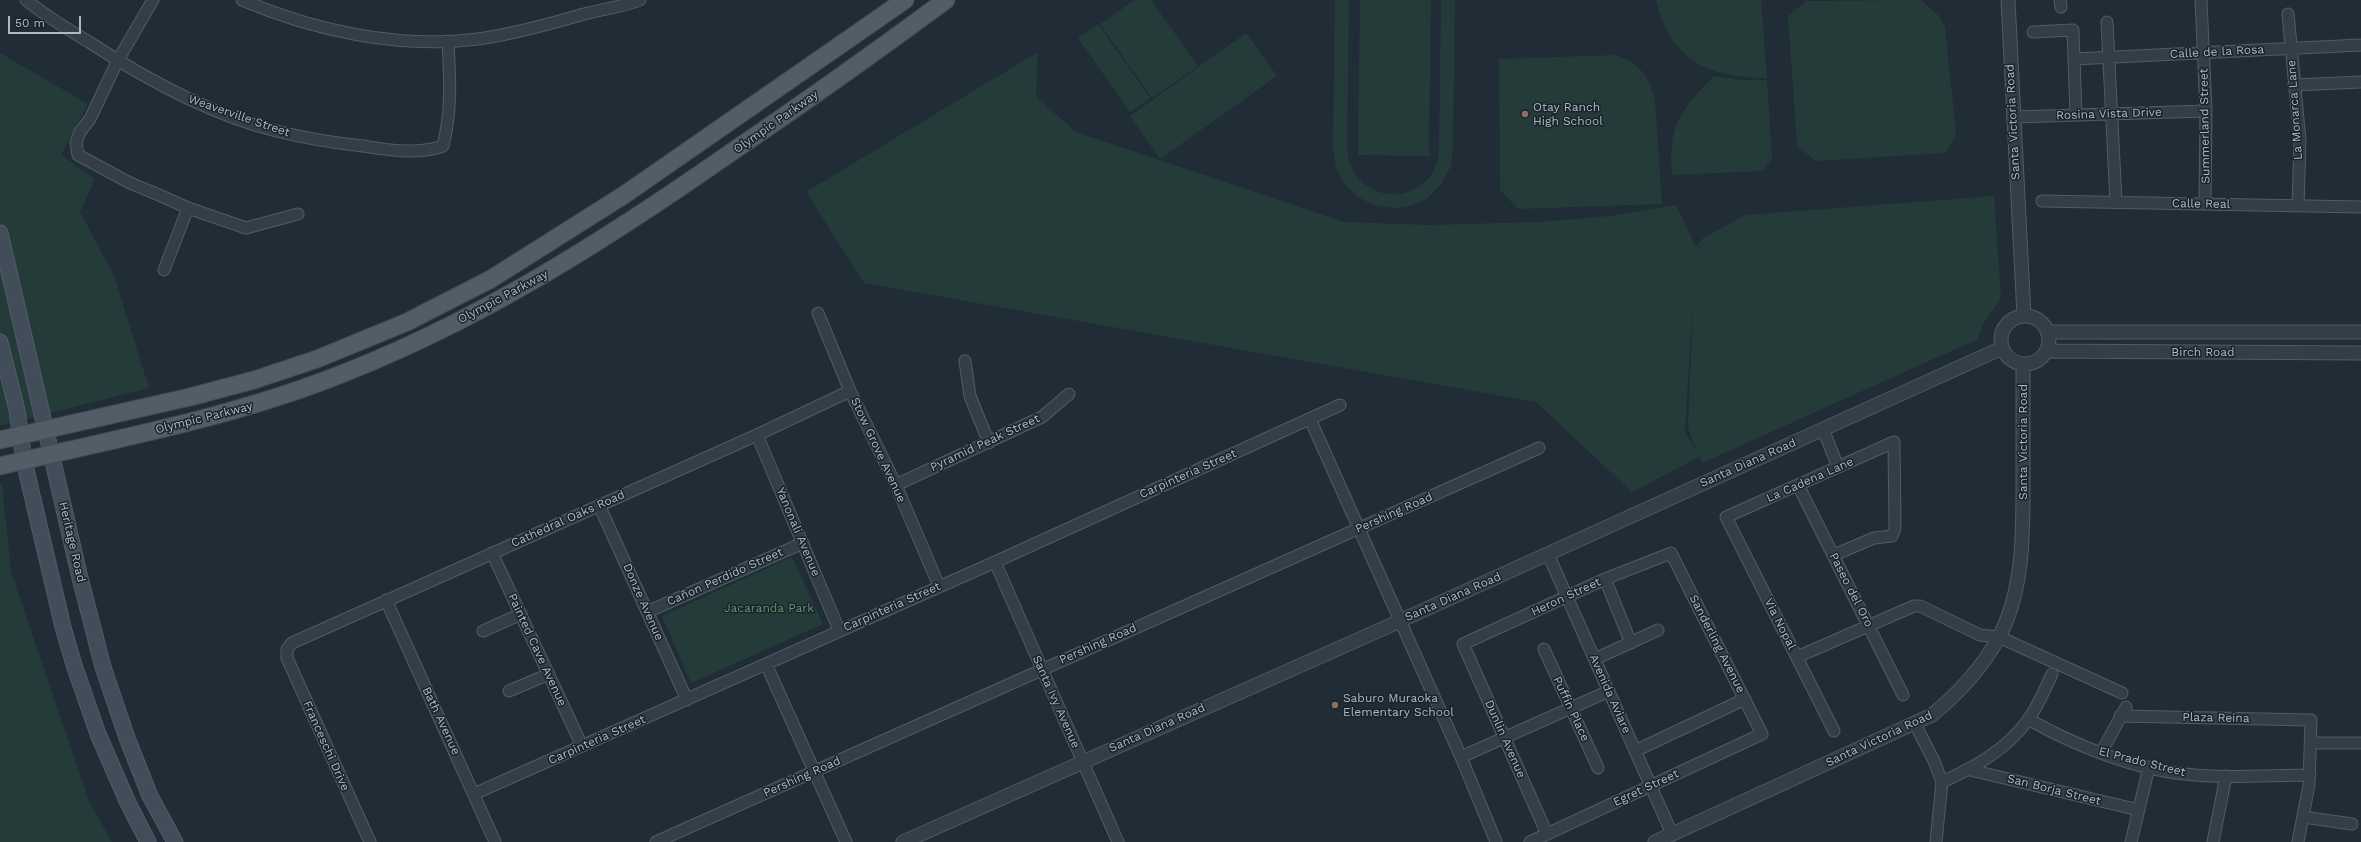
<!DOCTYPE html>
<html>
<head>
<meta charset="utf-8">
<style>
	body { margin:0 }
	#map { position:relative; width:2361px; height:842px; overflow:hidden; background:#202d36; font-family:"Work Sans",sans-serif }
	canvas { display:block }
	.scale { position:absolute; left:8px; top:16px; width:73px; height:18px; box-sizing:border-box; border:2px solid #adb9c4; border-top:0; padding-left:5px; font-size:12px; line-height:14px; white-space:nowrap; color:#adb9c4; -webkit-text-stroke:3px #19232b; paint-order:stroke }
</style>
</head>
<body>
<div id="map">
<canvas width="2361" height="842"></canvas>
<div class="scale">50 m</div>
</div>
<script>
const context = document.querySelector('canvas').getContext('2d');
context.lineJoin = 'round';
function fillPath(path, color) {
  context.fillStyle = color;
  context.fill(path, 'evenodd');
}
function strokePath(path, color, width, dash) {
  context.strokeStyle = color;
  context.lineWidth = width;
  context.lineCap = dash ? 'butt' : 'round';
  context.setLineDash(dash || []);
  context.stroke(path);
}
function label(font, color, halo, rows, align = 'center') {
  context.font = font + ' "Work Sans",sans-serif';
  context.lineWidth = 3;
  context.setLineDash([]);
  context.textBaseline = 'middle';
  context.strokeStyle = halo;
  context.fillStyle = color;
  for (const [text, x, y, turn = 0] of rows) {
    context.save();
    context.translate(x, y);
    context.rotate((+turn || 0) * Math.PI / 180);
    context.textAlign = isNaN(turn) ? turn : align;
    if (halo) context.strokeText(text, 0, 0);
    context.fillText(text, 0, 0);
    context.restore();
  }
}
const green = new Path2D(`
	M1135,0h16l47,66 -46,32 -52,-74z
	M1335,0h14l-2,148c5,61 87,62 92,2l2,-150h14l-2,150 -3,18 -9,16 -13,14 -17,8 -18,2 -19,-3 -16,-8 -14,-14 -8,-16 -3,-19z
	M1360,0h71l-2,156 -71,-1z
	M1656,0h105l6,78c-58,0 -97,-18 -111,-78z
	M1921,0l18,16 6,11 11,107 -10,19 -131,8 -18,-16 -9,-129 18,-15z
	M1098,24l52,74 -20,14 -52,-74z
	M1246,33l31,43 -117,83 -30,-43z
	M1038,52l-2,45 40,35 268,90 85,3 110,-3 71,-6 66,-11 20,42 7,-9 43,-23 248,-19 7,103 -18,25 -5,15 -276,124 -3,-6 -67,35 -96,-90 -672,-119 -58,-91zM1693,296l-5,132 9,24 -12,-20z
	M0,53l88,51 -27,51 34,24 -15,33 34,64 35,112 -149,38z
	M1616,55c24,9 33,20 39,46l7,103 -144,5 -18,-19 -1,-131z
	M1714,76l26,4h27l5,79 -10,12 -90,4c-4,-49 8,-65 42,-99z
	M0,484h2l9,88 78,229 23,41h-112z
	M792,557l31,67 -132,59 -29,-67z`);
const minor = new Path2D(`
	M26,0c20,16 41,29 63,42 55,36 123,73 187,89 29,7 58,12 87,15 27,4 54,9 80,0 9,-35 7,-69 5,-105
	M153,0l-35,60 -28,59 -10,13 -4,11 2,12 52,28 29,12 29,13 58,20 52,-14
	M242,0c73,31 157,49 236,39 36,-5 72,-15 106,-25 19,-5 38,-7 56,-14
	M2060,0l1,7
	M2201,0l5,111 -1,93
	M2288,14l12,126 -2,66
	M2107,22l9,180
	M2033,32l40,-2 3,85
	M2074,59l287,-14
	M2294,85l67,-3
	M2013,117l193,-6
	M2042,201l319,6
	M164,270l24,-62
	M818,313l32,78 46,94 43,101
	M965,361l5,35 19,47
	M1310,419l151,338 35,85
	M1823,429l15,38
	M757,435l82,195
	M896,485l146,-68 27,-23
	M1798,485l105,210
	M599,505l88,195
	M492,553l90,193
	M1548,554l124,280
	M1834,555l40,-17 18,-2 3,-8 -1,-86 -168,75 108,214
	M995,562l123,280
	M1605,579l26,64
	M386,600l109,242
	M647,612l156,-69
	M483,631l38,-17
	M1544,649l54,119
	M1797,657l117,-51h6l60,29 19,2 123,56
	M1595,659l63,-29
	M766,664l80,178
	M509,691l40,-17
	M2120,716l191,4 -2,65 -11,57
	M2028,719c46,26 105,50 157,55 41,5 84,1 125,1
	M1915,724l19,37 8,21 -6,60
	M2311,743h50
	M1635,751l110,-52
	M2101,753l25,-46
	M1461,757l148,-66
	M1970,770l169,40
	M1942,782c33,-15 64,-32 86,-62 10,-14 17,-31 24,-46
	M474,794l521,-232 345,-157
	M2303,817l49,7
	M370,842l-83,-184v-9l5,-6 465,-208 93,-44
	M656,842l883,-394
	M1530,842l232,-108 -91,-181 -66,26 -142,65 84,190
	M2131,842l18,-75
	M2213,842l13,-66`);
const tertiary = new Path2D(`
	M2008,0l16,316
	M2001 340a24 24 0 1 1 48 0a24 24 0 1 1-48 0Z
	M2047,332h314
	M2046,351l315,2
	M903,842l477,-212 622,-282
	M1655,842l277,-127c27,-22 50,-47 67,-78 26,-49 24,-110 24,-164 0,-36 0,-73 0,-109`);
const secondary = new Path2D(`
	M0,233l80,345 23,89 24,71 23,58 25,46
	M0,342l17,68 7,51 39,166 11,38 24,69 30,69 20,39`);
const primary = new Path2D(`
	M0,440l190,-43 64,-17 63,-21 90,-37 84,-43 133,-84 281,-195
	M0,466c110,-26 220,-46 326,-86 144,-54 272,-135 397,-222 75,-51 150,-104 223,-158`);
const markers = [
	[1525,114,4,"#8d6e63"],
	[1335,705,4,"#8d6e63"]
];
const streetNames = [
	["Calle de la Rosa",2217,52,-3],
	["La Monarca Lane",2295,110,-94],
	["Rosina Vista Drive",2109,114,-2],
	["Weaverville Street",239,116,19],
	["Olympic Parkway",776,122,-35],
	["Santa Victoria Road",2013,122,-93],
	["Summerland Street",2205,126,-91],
	["Calle Real",2201,204,1],
	["Olympic Parkway",503,297,-28],
	["Birch Road",2203,352],
	["Olympic Parkway",204,418,-14],
	["Santa Victoria Road",2023,442,-90],
	["Pyramid Peak Street",985,443,-25],
	["Stow Grove Avenue",878,450,65],
	["Santa Diana Road",1748,463,-24],
	["Carpinteria Street",1188,474,-24],
	["La Cadena Lane",1810,480,-24],
	["Pershing Road",1394,513,-24],
	["Cathedral Oaks Road",568,519,-24],
	["Yanonali Avenue",798,532,67],
	["Heritage Road",72,542,77],
	["Cañon Perdido Street",725,577,-24],
	["Paseo del Oro",1851,590,63],
	["Santa Diana Road",1453,597,-24],
	["Heron Street",1566,597,-25],
	["Donze Avenue",643,602,66],
	["Carpinteria Street",892,607,-24],
	["Via Nopal",1780,624,63],
	["Pershing Road",1098,644,-24],
	["Sanderling Avenue",1717,644,63],
	["Painted Cave Avenue",537,650,65],
	["Avenida Aviare",1610,694,66],
	["Santa Ivy Avenue",1056,702,66],
	["Puffin Place",1571,709,65],
	["Plaza Reina",2216,718,1],
	["Bath Avenue",441,721,65],
	["Santa Diana Road",1157,728,-24],
	["Dunlin Avenue",1505,739,66],
	["Santa Victoria Road",1879,739,-25],
	["Carpinteria Street",597,740,-24],
	["Franceschi Drive",326,746,66],
	["El Prado Street",2142,762,14],
	["Pershing Road",802,777,-24],
	["Egret Street",1646,788,-25],
	["San Borja Street",2054,790,14]
];
const poiNames = [
	["Otay Ranch",1533,107],
	["High School",1533,121],
	["Saburo Muraoka",1343,698],
	["Elementary School",1343,712]
];
const parkNames = [
	["Jacaranda Park",769,608]
];
fillPath(green, '#253b39');
strokePath(minor, '#515c65', 13);
strokePath(tertiary, '#515c65', 15);
strokePath(secondary, '#515c65', 17);
strokePath(primary, '#404a53', 19);
strokePath(minor, '#333e47', 11);
strokePath(tertiary, '#333e47', 13);
strokePath(secondary, '#414e5a', 15);
strokePath(primary, '#515e67', 17);
for (const [x, y, r, color] of markers) {
  const dot = new Path2D();
  dot.arc(x, y, r, 0, 2 * Math.PI);
  context.fillStyle = color;
  context.fill(dot);
  strokePath(dot, '#19232b', 1.5);
}
label('12px', '#adb9c4', '#19232b', streetNames);
label('12px', '#adb9c4', '#19232b', poiNames, 'left');
label('12px', '#66946a', '#19232b', parkNames);
</script>
</body>
</html>
